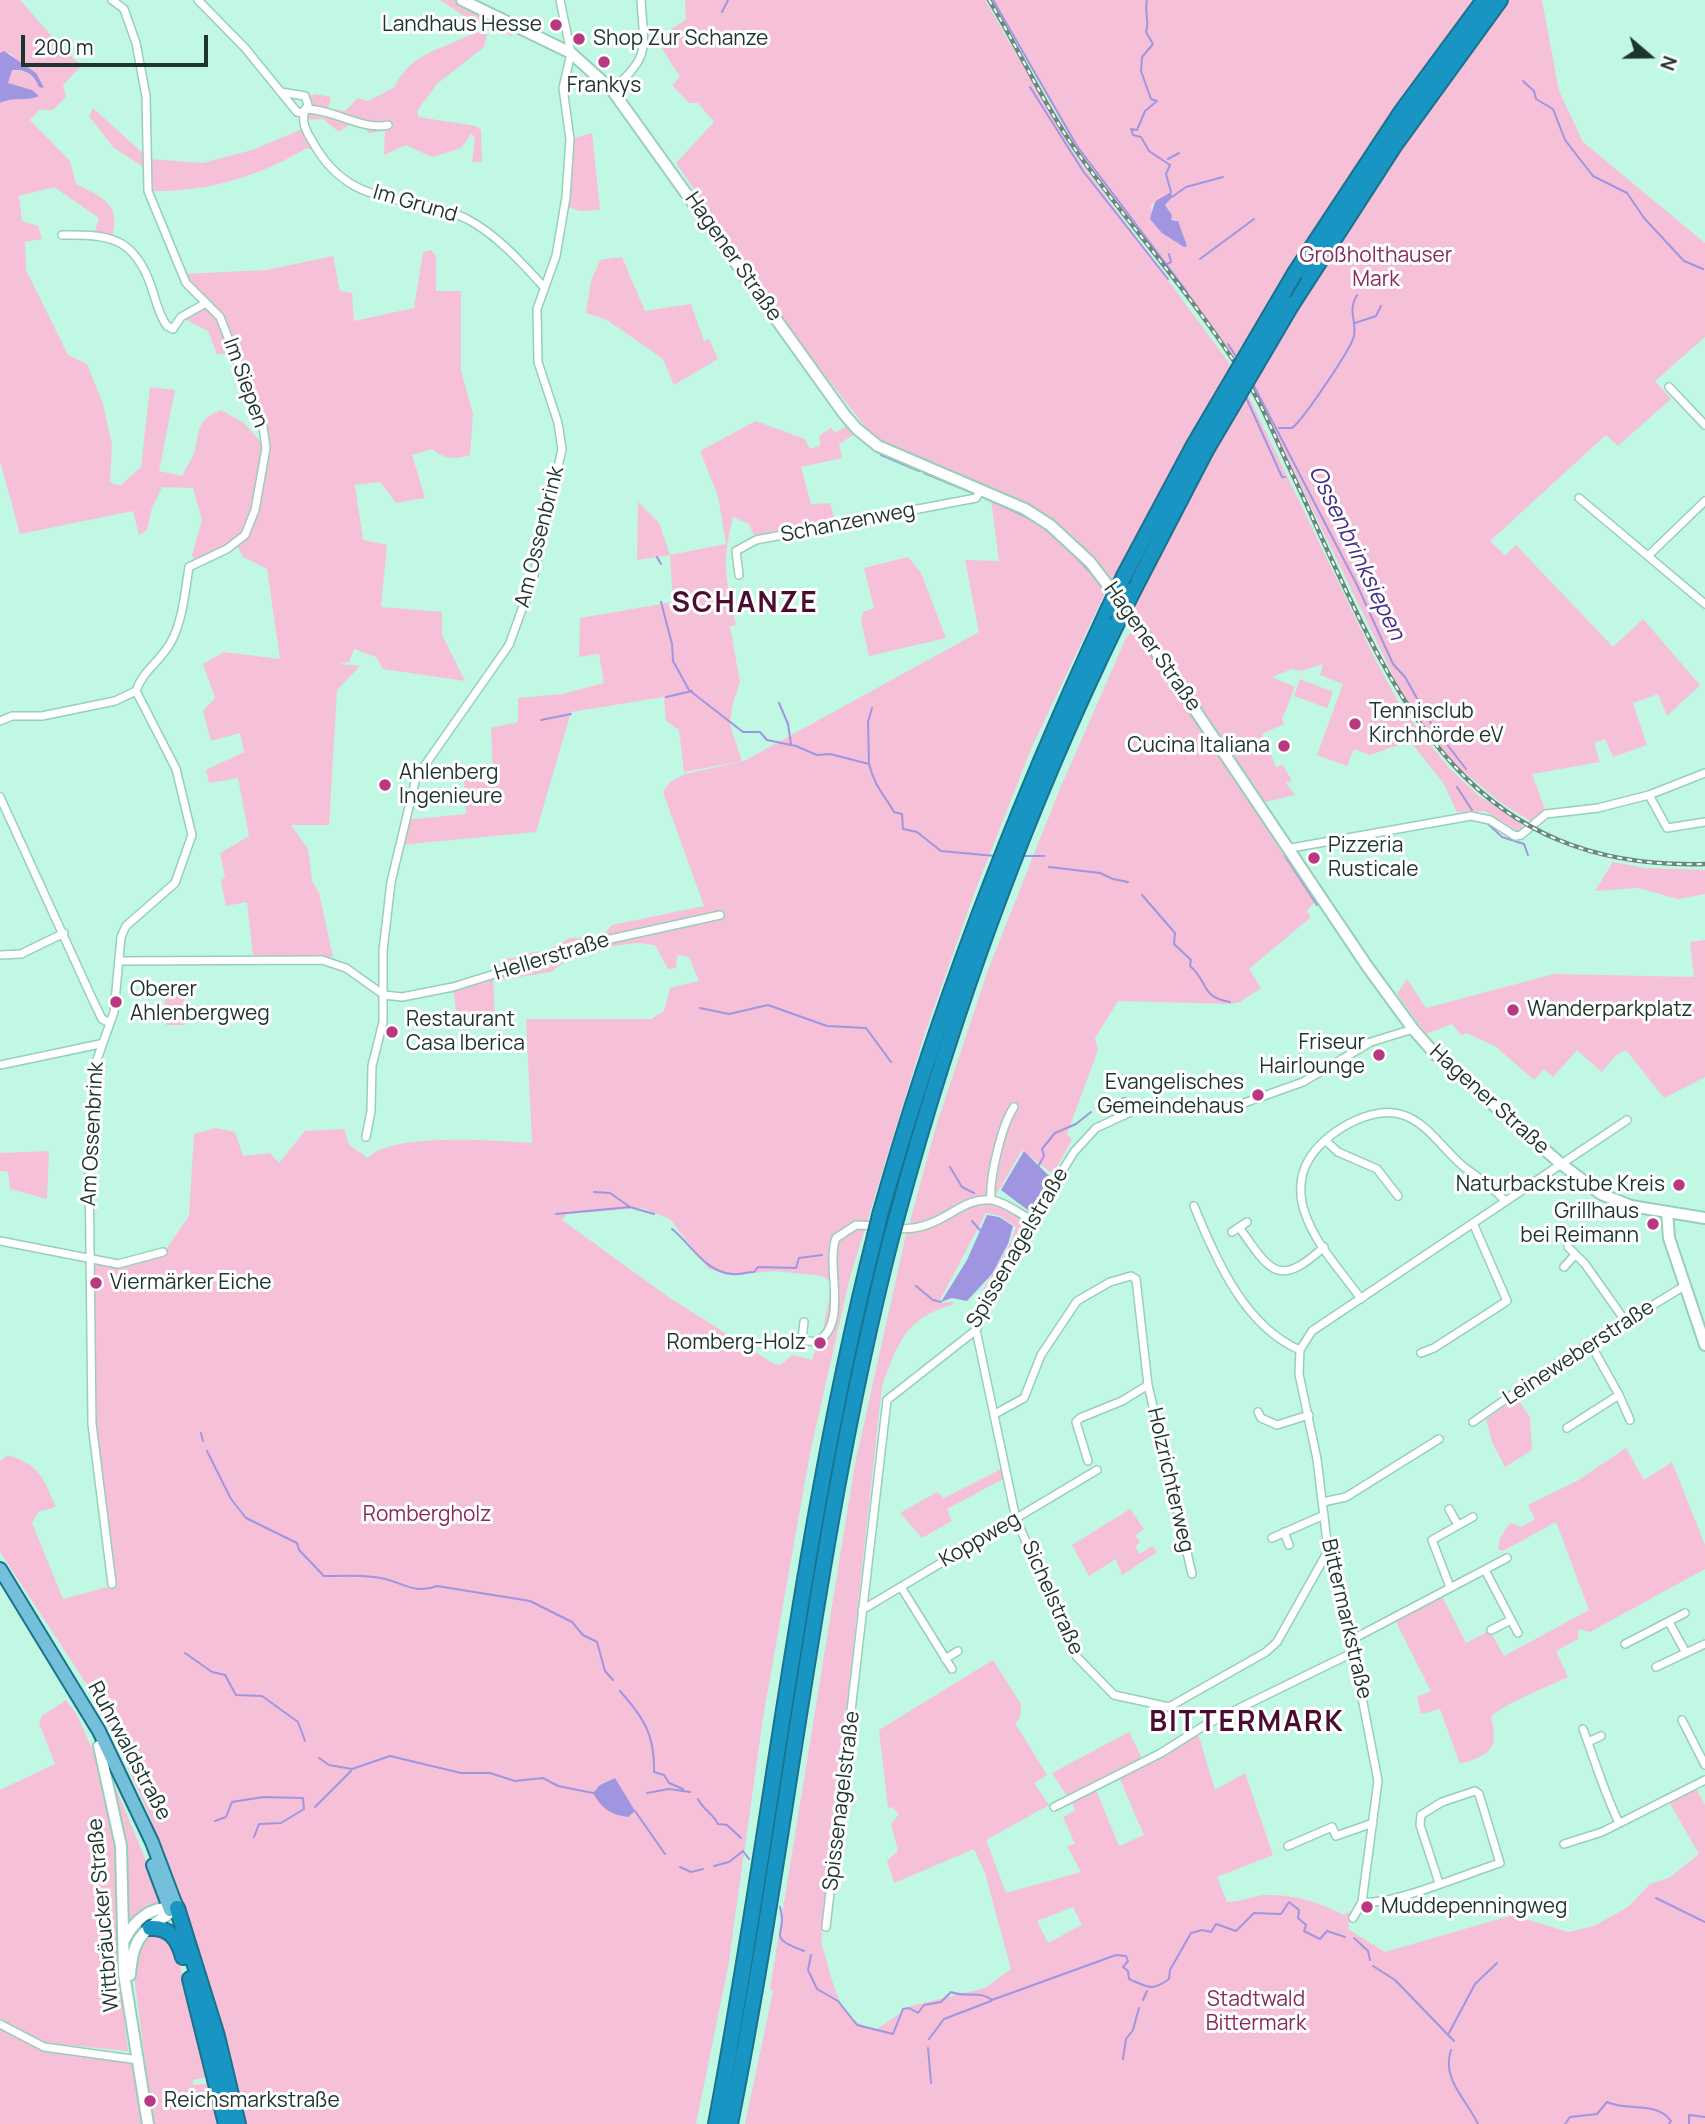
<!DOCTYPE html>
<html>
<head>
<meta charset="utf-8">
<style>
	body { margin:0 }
	#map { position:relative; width:1705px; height:2124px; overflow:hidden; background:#c0f8e3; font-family:Manrope,sans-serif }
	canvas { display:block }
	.north { position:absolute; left:1614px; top:21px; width:70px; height:70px; -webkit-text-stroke:5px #fff; paint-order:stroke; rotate:110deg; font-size:19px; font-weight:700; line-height:28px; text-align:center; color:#1e342c }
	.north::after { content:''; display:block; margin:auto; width:24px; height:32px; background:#1e342c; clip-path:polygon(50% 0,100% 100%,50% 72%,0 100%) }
	.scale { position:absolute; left:21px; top:35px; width:187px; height:32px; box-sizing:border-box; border:4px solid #1e342c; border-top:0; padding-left:9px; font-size:21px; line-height:24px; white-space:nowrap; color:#1e342c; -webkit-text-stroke:5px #fff; paint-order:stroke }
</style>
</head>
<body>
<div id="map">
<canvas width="1705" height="2124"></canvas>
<div class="north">N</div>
<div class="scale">200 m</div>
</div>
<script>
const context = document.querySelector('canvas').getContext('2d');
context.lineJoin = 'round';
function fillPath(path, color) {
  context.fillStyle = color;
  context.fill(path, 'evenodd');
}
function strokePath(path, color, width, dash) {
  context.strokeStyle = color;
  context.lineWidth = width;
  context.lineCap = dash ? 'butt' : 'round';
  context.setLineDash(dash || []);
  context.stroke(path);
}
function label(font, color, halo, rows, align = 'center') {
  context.font = font + ' Manrope,sans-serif';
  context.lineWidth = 6;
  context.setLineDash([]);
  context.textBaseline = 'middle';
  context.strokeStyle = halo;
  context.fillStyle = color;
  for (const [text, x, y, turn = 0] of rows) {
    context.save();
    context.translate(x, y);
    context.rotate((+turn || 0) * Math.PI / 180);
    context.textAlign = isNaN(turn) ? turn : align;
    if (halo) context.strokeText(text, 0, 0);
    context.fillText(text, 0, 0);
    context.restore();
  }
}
const green = new Path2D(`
	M0,0h20c19,20 40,49 62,65l-19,20 3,12 -13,13h-14l-9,10 40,41 6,23c28,15 45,19 36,54l-18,-4 5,-16 -45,-31 -35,9 3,25 16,5 4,13 -17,3 1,28 42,85 19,9 16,40 9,40 -2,38 10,4 21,-19 9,-80 25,3 -16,81 23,5c4,-8 10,-17 13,-26 5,-20 1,-30 26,-40l23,13 20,23 -1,-19 -29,-73h-17l-9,-23 -27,-14 25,-14 -24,-29 85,-4 66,-14 7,35 12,2 2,28 60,-13 9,-56 8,-2 5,6v35h25v79l12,44 -3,41c-15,5 -26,4 -38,-6l-20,6 13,43 -29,5 -16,-21 -25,3 8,55 24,5 -6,62 61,5v23l23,46 -82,-12 -7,-12 -22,-8 -5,13 -10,2 21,2 -23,24 -8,135h-38l17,24 4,32 7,12 14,64 -80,-2 -6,-53 -21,4 -5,-25 4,-4 -5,-24 29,-17 -11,-58 -29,5 -3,-13 38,-18 -4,-19 -29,8 -8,-30 12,-13 -12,-34 21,-12 56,7 -13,-90 -24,-12 -7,-13 -40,19 -4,-8 10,-35 -9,-32 -31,-1 -10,21 -5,22 -8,5 -6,-24 -113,23 -20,-73v-358l13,-6 17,2 2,-9 -25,-7 5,-13 16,2 9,9 -1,-8 -15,-8 -11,-12 -10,1z
	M440,0h22l51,28 -1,9 -8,-6 -28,-7z
	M685,0h300l87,150 168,228 137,285 26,47 46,58 30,28 39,25 6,8 -7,2 -32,-20 -28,1 -13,-28 -34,-43 -40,14 -16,-6 -7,17 -30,-11 26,-71 -23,-9 3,-11 -22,7 -9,-2 -20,8 23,10 -13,32 2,5 -22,10 14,33 7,-2 9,16 -6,2 9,12 -30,7 -32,-37 -95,-140 -66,-81 -76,-48 -10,-10 -112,-48 -86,-110 -112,-165 38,-41 -16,-19h-9l-17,-18 8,-8 -24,-38 30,-19z
	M993,0h549l17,91 24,51 122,101v94l-50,44 16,18 -53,47 -12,-11 -116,106 15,14 11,-10 97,102 30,-28 57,66 -33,31 -9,-22 -25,9 14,42 -34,12 -8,-18 -11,4 6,19 -68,12 13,35 -13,13 -32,-20 -47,-39 -45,-57 -163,-335 -170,-225zM1170,194l-5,11 6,7v9l5,-2 9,25 -33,-31 -1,-8z
	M476,32l11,2 -3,13 -47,37 -20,27 1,6 58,9 5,4 1,32h-10l3,-24 -4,-4 -10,14 -29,9 -26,-12 -22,10 1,-24 -17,2 -3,-12 -8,-2 -18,13 -16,-13 -20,1 3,-22 9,-4 16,3 -3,11 17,3 13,-13 10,3 27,-14c13,-34 52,-39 81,-55z
	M93,108l56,51 54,4 49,-13 53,-22 14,25 -12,-5c-49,29 -103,45 -159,43l1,-20 -36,-24 -24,-31z
	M592,133l8,77 -20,1 -15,-5 5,-67z
	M622,257l23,54 46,-7 13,37 5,-2 9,20 -44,26 -11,-26 -56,-39 -21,-7 5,-32 9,-21z
	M756,421l49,18 5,10 11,-4 -2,-9 12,-8 5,5 11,-8 8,9 -16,10 3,14 -41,9 10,37 19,-1 6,22 -80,15 -7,-16 -16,-7c-12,48 -7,62 3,108l-6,1 10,56 -8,24 -2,19 12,36 -58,11 -5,-42 -13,-9 -2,-24 -93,15 -35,120 -137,13 6,-25 61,-6 -2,-35 29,-4 -2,-47 27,-6v-24l44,-4 42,-11 -5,-29 -20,3 1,-39 93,-16 -3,-47 -33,5 1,-58 21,21 11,32 56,-11 -8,-48 -18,-45z
	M991,499c42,17 99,50 113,96l-73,154 -57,145 -50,142 -74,241 -40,176 -47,265 -35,249 -32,157h-451l-38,-143 -58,-166 -50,-112 -99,-151v-91l8,-6c32,10 35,23 48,52l-18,5 -6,11 31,76 52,-14 -18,-140 -4,-183 32,1 37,-8 27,-39 5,-82 21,-6 20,4 8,24 27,-3 9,10 26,-32 39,-2 5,16 19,13c24,-26 128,-17 164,-15l-6,-124h125l13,-8 6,-23 29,-7 -10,-24 -12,-2 -1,13 -8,1 -13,-24 -18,-2 -26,3 -39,10 -21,16 -51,8 2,-21 22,-2 6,-4 18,-3 22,-12 32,-1 10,-12 92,-19 -41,-114 7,-10 15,-8 59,-13 235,-129 -14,-72 34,1zM642,1208l28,11 39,50 23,6 42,-4 49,5 9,9 -10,49 -9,6 3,8 -4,12 -20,-5 -11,10 -7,-1 -107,-68 -105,-76 5,-6z
	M908,557l13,16 25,65 -77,18 -8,-36 2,-8 11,-4 -10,-40z
	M1132,631l5,2 181,266 -11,11 3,8 -61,51 12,19 -21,14 -9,2 -113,-3 -23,37 3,12 -31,84 5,6 -19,34 -31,-24 -26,45 -80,31 -7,-1 28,-102 51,-153 73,-184 65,-148z
	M1300,679l33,13 -6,16 -33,-12z
	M1613,862l32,6 60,2v24l-27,5 -40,-11 -43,3z
	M1705,940v137l-41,21 -38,-48 -10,5 -14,17 -25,-22 -24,27 -9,-8 -10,11 -39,-34 -29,-13 -4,3 -10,-12 -26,10 -29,-40 10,-15 19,29 128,-34 140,3 -4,-35z
	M493,975l2,44h-38l-4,-32z
	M164,989h19l2,36h-19z
	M49,1151l-2,48 -37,-10 -2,-17 -8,-1v-18z
	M985,1203c14,1 36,9 42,22l-30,60 -9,10 -5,-5 27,-46 6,-17 -16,-11 -14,-3 -46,87 2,3 11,-2 -1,4c-47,13 -54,38 -70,81l-61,557c12,32 14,81 56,86l34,-23 74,-18 26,-19 -26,-96 -11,-24 -80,34 -7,-22 11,-10 -7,-27 8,-10 -7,-7 -4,1 -9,-78 114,-70 28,44 -1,14 -5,5 32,52 -13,8 15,22 -63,35 20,53 75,-21 -14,-26 8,-2 -12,-27 13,-7 -24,-37 77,-41 15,30 53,-32 18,60 30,-17 28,82 -56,22 10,25c13,0 26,-6 38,-7 29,-1 54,7 79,20l8,-5 -4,19 37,23 128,-37 55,17 26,-6 34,-19 22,-23 19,-6 30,-24 -30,-52 27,-14 9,17v319h-960l28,-133 -3,-2 85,-525 51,-230 26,-6 33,-20zM1119,1777l25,58 -25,11 -23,-56zM1073,1907l9,18 -34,18 -11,-22z
	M1517,1398l13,19 2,33 -27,17 -13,-25 -6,-23z
	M1626,1448l18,32 28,-18 33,83v24l-115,63 -12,-3v10l-22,12 12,26c-20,10 -64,26 -77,40 8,33 0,37 -31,47l-20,-55 -19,5 -4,-17 14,-6 -36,-71 41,-21 5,-5 25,49 21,-11 4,1 13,23 85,-46 -33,-88 -53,29 -5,-2 2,-11 10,-15 11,4 14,-8 -7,-14 49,-24z
	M1003,1468l2,10 -58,31 5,12 -30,17 -22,-25 37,-21 7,6z
	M1130,1509l14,20 -9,6 5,7 -5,5 5,7 12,-8 5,6 -35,23 -6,-16 -27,17 -17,-31z
	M66,1700l11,15 23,52 17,82 2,124 9,78 -83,-8 -45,-25v-228l55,-26 -16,-41 3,-7z
	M111,1776l52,126 -12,4 -25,24z
	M153,1933h9l13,14 35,130 -17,3v5l18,-2 9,41h-67l-19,-149c2,-17 4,-32 19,-42z
	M0,2024l29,18 110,18 9,64h-148z`);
const water = new Path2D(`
	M4,51l32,22 8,15 -5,-1c-5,-13 -13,-18 -27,-17l-4,13 24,7 7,6c-13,6 -24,0 -39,7v-50z
	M1171,192l1,5 -7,8 7,10 -1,5 7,1 9,25 -3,1 -22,-14 -12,-14c7,-23 2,-15 21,-27z
	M1024,1151l27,27 -22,33 -28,-21z
	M987,1215l12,2 14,9 -5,18 -16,30 -25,27 -15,-3 -11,4 26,-42z
	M615,1778l20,33 -7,6c-17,-2 -27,-9 -35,-24l7,-8z`);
const stream = new Path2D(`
	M993,0l84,146 110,146
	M1147,0c-3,12 3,23 -1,32l7,12 -11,13 -1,14 10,28 6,2 -12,10 -8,19 -6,-1 2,6 8,2 8,14 21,14 -4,9 5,18
	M722,12l6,-12
	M1523,81l11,10 2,8 17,10 12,31 28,36 34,17 17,25 40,43 19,8
	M1030,87l53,84 85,108
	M1168,159l11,-6
	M1172,197l14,-10 37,-10
	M1200,259l54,-40
	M1167,264l4,-2 -2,-8
	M1355,323l21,-7 5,-10
	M1228,344l9,14
	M1253,384l104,201 36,79 12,13 27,48 34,44
	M1245,395l37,82h3
	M1279,428h13c11,-8 59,-79 62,-92 3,-16 -7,-25 3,-41
	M881,455l38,16
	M924,473l51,21
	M990,500l43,20
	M1043,527l21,18
	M1073,554l21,22
	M657,557l4,7
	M661,602l11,42 1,17 16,29 54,42h17l7,8 29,6 21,9 13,-1 39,10c6,23 14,29 25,48l8,2 1,15 14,3 24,19 54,5
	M1129,623l82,121
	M666,697l26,-6
	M779,703l9,21 3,20
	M541,720l30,-6
	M869,762l-1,-40 4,-14
	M1457,787l15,23
	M1474,820l8,2
	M1487,823l15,14 22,7 4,11
	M1022,856h22
	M1285,856l32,49
	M1049,867l51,6 13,6 15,3
	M1142,895l33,38 -1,11 17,16 -1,6c19,16 10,31 40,36
	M700,1008l29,6 39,-9 59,21 39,2 25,34
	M1104,1105l21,-7 5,4
	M1039,1165l5,-9 -2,-7 13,-16 21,-9 15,-12
	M950,1167l12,20 12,6
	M594,1192l16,1 20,14
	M556,1214l74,-7 24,7
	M972,1221l8,9
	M672,1229c19,15 33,43 60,45 7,1 14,-2 22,-2l4,-5 38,1 3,-10 23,-3
	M916,1286l17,14 8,2
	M201,1433l2,8
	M207,1451l24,48 15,19 51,25 2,7 25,26c16,0 34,-1 50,1 26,2 38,19 63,9l93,15 42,21 11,13 14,7 8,29 8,9
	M185,1653l27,19 13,3 11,20 26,1 36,26 7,19
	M620,1691c24,27 35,44 34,81l10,3 5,8 14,6
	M319,1758l10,7 23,4 38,-13 71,17h29l25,8 28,-3 15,8 35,7
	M647,1793l22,-4 21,3
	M698,1799c6,12 15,14 20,25l9,1 14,13
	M315,1807l36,-36
	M635,1811l30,43
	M215,1821l11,-4 6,-15 31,-5 40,1 1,11 -23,14 -22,1 -5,13
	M714,1866l15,-4 14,-11 6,8
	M680,1867l11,5 12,-3
	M1656,1898l49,24
	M780,1907c9,29 -17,29 24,44
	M1354,1938l14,13 2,9
	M811,1955l-3,15 9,19 21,12 19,24 36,9 10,-25 6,-1 9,5 6,-8 17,-3 10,-10c14,6 29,-2 41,8l124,-45 10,1 2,5 -5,6 5,4 1,8c19,8 22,13 40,0l1,-9 21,-37 11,-3 9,2 5,-8 20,7 18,-18 27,1 8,-12 10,8 -1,8 8,7 -2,6 16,8 7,-8 18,6
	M1373,1966l22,14 59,61
	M1143,2000l4,-9
	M1449,2033l26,-49 22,-21
	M929,2039l15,-20 47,-18
	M928,2048l3,35
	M1451,2050c-10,29 16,50 27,74
	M1123,2059l3,-20 7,-9 6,-22
	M1565,2124l5,-7 27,-3 10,-12c21,10 48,-2 64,19l-2,3
	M1689,2124v-9l16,2`);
const street = new Path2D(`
	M112,0l12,9 12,34 10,53 2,95 38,92 34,34 43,110 3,21 -11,62 -10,25 -18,14 -38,18c-4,24 -6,53 -18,75 -10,19 -28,28 -35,49l40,78 16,66 -17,48 -49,43 -5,11 -7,75 -20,56 -5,94 3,262 20,160
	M198,0l47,48 52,64 7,1
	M612,90c39,-34 32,-41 29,-90
	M281,92l24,4 3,9c-8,12 -4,23 3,34 40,75 96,51 156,80 29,15 54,43 76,67
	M305,109c28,0 58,22 83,16
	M62,235c47,-1 72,2 89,51 5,14 7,28 16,40l6,3 8,-12 25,-14
	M1669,387l36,38
	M1579,498l126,106
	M1648,556l57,-55
	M739,575l-3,-24 20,-11 220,-42 5,-8
	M0,721l12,-5h30l73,-15 21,-10
	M1649,795l18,33 38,-6
	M0,797l91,199 11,23 8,4
	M1291,848l180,-32 19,4 25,16 6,-1 25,-21 52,-6 51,-13 56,-22
	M0,955l21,-1 43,-21
	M120,961l202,-1 24,8 38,27 18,2 51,-10 144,-45 123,-27
	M0,1065l100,-21
	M366,1137l5,-26 1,-45 11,-44v-71l8,-69 25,-104 93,-133 24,-66 29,-130 -4,-26 -20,-61 -1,-53 19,-53 10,-59 4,-58 -7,-51 8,-35 -11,-53
	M1326,1141l12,11 39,17 21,27
	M991,1200c-2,-22 11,-76 23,-93
	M1194,1206c21,52 51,121 106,144
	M1239,1227c31,44 39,62 85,20
	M894,1228c47,6 64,-32 98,-28 13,2 28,14 40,20
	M1232,1232l15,-10
	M0,1241l118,23 45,-12
	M1568,1247l17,17 41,58
	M1564,1267l11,-12
	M1361,1299c-19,-27 -46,-55 -56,-86 -6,-16 -6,-37 3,-52 15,-28 64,-57 95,-46 25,8 41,36 61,52 14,11 30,20 41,34
	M804,1322l-2,18 14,2c34,-17 9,-76 20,-104l20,-13 23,1
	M976,1330l40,189 61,138 37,38 55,12 97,-55 11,-10 51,-91
	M1421,1353l13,-5 73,-47 -34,-78
	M1619,1395l11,25
	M1258,1412l3,6 16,7 32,-10
	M995,1414l29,-16 17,-43 36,-54 33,-19 21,-6 5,3 12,106 44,189
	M1473,1422l86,-60 127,-77
	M1567,1428l52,-33 -28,-50
	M1088,1461l-12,-39 4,-4 42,-17 26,-16
	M1323,1502l23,-5 93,-58
	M1449,1509l9,16
	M1284,1532l5,13
	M1272,1538l52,-23
	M1485,1570l33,63
	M901,1587l51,82
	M1450,1587l-18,-47 41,-23
	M862,1610l235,-140
	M1669,1622l17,31
	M1491,1630l20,-10
	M1351,1640l156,-82
	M1625,1644l60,-31
	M945,1659l13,-8
	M1656,1667l49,-23
	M1682,1720l23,45
	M1583,1729c12,32 21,63 36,94
	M1588,1742l13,-6
	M1054,1807l107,-54 46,-29 147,-72
	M1564,1844l38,-12 103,-52
	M1288,1846l44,-19 4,9 37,-13
	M1362,1902c29,4 106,-29 138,-39l-21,-69 -4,-3 -33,11 -21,13 -1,10 19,58
	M1353,1918l9,-16 16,-121 -27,-141 -23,-90 -11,-91 -18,-85 1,-24 12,-19 315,-211
	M826,1927l61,-527 89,-70 56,-110 42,-68 22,-24 52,-24 82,4 73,-26 68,-40 42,-13
	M0,2024l44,23 95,13`);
const secondary = new Path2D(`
	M462,0l109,53 41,37 232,324 13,15 21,17 147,63 25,16 40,37 48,63 229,341 46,63 22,25 125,109 41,31 30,12 74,12
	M1667,1212l2,26 36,107
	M99,1746l22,100 3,128 24,150
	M124,1940c11,-20 26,-34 50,-32
	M130,1975c3,-42 15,-44 47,-67`);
const primary = new Path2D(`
	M0,1569l99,162 53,111 25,66
	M153,1865l17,45`);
const highway = new Path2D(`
	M1295,273l107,-162 82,-111
	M1292,304l102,-158 106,-146
	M1124,576l70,-131
	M1134,589l71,-137
	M880,1215c59,-210 136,-407 228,-605
	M897,1216c55,-203 128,-404 220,-593
	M177,1908l40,128 21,88
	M150,1928c20,-1 28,11 33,29
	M190,1979l36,145
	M716,2124c56,-295 85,-596 159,-888
	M730,2124c59,-295 86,-594 161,-886`);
const rail = new Path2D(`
	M989,0c30,49 53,102 86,149 53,75 116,145 166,223 20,29 33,63 48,95 93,195 154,405 416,397`);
const highwayBridge = new Path2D(`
	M1194,445l101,-172
	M1205,452l87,-148
	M1108,610l16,-34
	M1117,623l17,-34
	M875,1236l5,-21
	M891,1238l6,-22`);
const markers = [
	[556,25,7,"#b93882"],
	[579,39,7,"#b93882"],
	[604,62,7,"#b93882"],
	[1355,724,7,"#b93882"],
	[1284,746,7,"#b93882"],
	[385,785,7,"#b93882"],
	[1314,858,7,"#b93882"],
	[116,1002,7,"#b93882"],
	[1513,1010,7,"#b93882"],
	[392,1032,7,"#b93882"],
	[1379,1055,7,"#b93882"],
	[1258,1095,7,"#b93882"],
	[1679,1185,7,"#b93882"],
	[1653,1224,7,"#b93882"],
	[96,1283,7,"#b93882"],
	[820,1343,7,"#b93882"],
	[1367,1907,7,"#b93882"],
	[150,2101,7,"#b93882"]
];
const poiNames = [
	["Landhaus Hesse",542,25,"right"],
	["Shop Zur Schanze",593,39],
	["Frankys",604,86,"center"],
	["Tennisclub",1369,712],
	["Kirchhörde eV",1369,736],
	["Cucina Italiana",1270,746,"right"],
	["Ahlenberg",399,773],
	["Ingenieure",399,797],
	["Pizzeria",1328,846],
	["Rusticale",1328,870],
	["Oberer",130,990],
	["Ahlenbergweg",130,1014],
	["Wanderparkplatz",1527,1010],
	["Restaurant",406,1020],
	["Casa Iberica",406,1044],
	["Friseur",1365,1043,"right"],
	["Hairlounge",1365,1067,"right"],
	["Evangelisches",1244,1083,"right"],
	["Gemeindehaus",1244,1107,"right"],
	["Naturbackstube Kreis",1665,1185,"right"],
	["Grillhaus",1639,1212,"right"],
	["bei Reimann",1639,1236,"right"],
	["Viermärker Eiche",110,1283],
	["Romberg-Holz",806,1343,"right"],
	["Muddepenningweg",1381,1907],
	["Reichsmarkstraße",164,2101]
];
const streetNames = [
	["Im Grund",415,204,16],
	["Hagener Straße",733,257,55],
	["Im Siepen",245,383,70],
	["Schanzenweg",848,523,-11],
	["Am Ossenbrink",540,537,-76],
	["Hagener Straße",1152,647,55],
	["Hellerstraße",552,957,-17],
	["Hagener Straße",1489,1100,42],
	["Am Ossenbrink",93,1134,-87],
	["Spissenagelstraße",1018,1248,-60],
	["Leineweberstraße",1579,1353,-33],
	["Holzrichterweg",1170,1480,77],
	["Koppweg",980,1540,-30],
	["Sichelstraße",1052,1598,66],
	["Bittermarkstraße",1346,1619,77],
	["Ruhrwaldstraße",129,1751,62],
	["Spissenagelstraße",842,1801,-83],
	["Wittbräucker Straße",104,1915,-95]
];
const parkNames = [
	["Großholthauser",1376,256],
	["Mark",1376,280],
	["Rombergholz",427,1515],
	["Stadtwald",1256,2000],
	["Bittermark",1256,2024]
];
const waterNames = [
	["Ossenbrinksiepen",1356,553,64]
];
const districtNames = [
	["SCHANZE",745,604],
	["BITTERMARK",1247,1723]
];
fillPath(green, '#f6c0d9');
fillPath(water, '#9f95e1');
strokePath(stream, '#9f95e1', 2);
strokePath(street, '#98cfba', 10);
strokePath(secondary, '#98cfba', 14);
strokePath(primary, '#1a738e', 16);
strokePath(highway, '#1a738e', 18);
strokePath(street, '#fff', 7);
strokePath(secondary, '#fff', 10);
strokePath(primary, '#74bfda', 12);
strokePath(highway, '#1895c2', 14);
strokePath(rail, '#668b7d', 4.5);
strokePath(rail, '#fff', 2, [5]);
strokePath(highwayBridge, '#1a738e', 18, []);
strokePath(highwayBridge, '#1895c2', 14);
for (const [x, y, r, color] of markers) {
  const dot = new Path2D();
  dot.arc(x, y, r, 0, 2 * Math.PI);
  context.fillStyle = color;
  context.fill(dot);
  strokePath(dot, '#fff', 2.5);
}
label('21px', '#1e342c', '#fff', poiNames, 'left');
label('21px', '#1e342c', '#fff', streetNames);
label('21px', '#882a60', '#fff', parkNames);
label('italic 23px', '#463089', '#fff', waterNames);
context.letterSpacing = '2px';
label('bold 28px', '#4b0c31', '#fff', districtNames);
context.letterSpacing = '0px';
</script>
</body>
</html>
